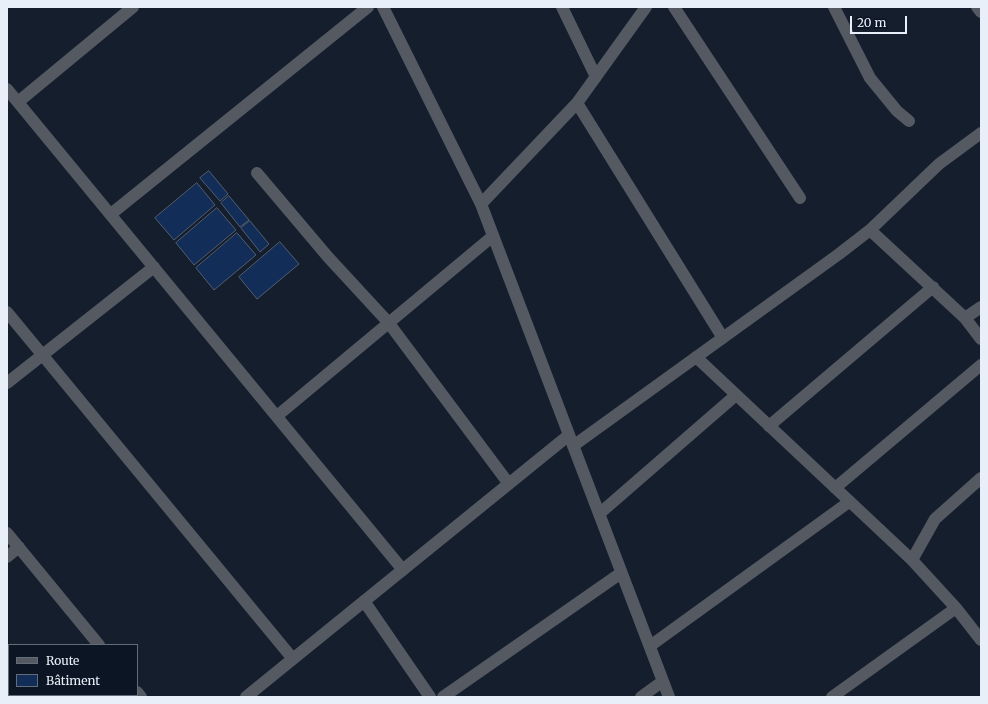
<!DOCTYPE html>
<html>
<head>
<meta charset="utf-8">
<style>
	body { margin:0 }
	#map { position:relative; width:988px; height:704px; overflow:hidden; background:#151e2d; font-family:Merriweather,serif }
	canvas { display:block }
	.frame { position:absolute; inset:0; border:8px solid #e8eff9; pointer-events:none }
	.legend { position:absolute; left:8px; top:644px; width:130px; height:52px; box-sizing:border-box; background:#0c1523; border:1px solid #646c79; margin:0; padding:5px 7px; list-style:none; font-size:12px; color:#e8eff9 }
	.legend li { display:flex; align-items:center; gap:8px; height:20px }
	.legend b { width:20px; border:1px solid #646c79 }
	.scale { position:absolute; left:850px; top:16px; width:57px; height:18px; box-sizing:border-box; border:2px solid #e8eff9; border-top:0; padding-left:5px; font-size:12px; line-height:14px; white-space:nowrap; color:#e8eff9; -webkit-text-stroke:3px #0c1523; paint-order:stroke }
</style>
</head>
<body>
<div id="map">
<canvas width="988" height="704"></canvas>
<div class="frame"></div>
<ul class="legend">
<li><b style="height:5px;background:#555a62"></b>Route</li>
<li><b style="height:11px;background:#122d58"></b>Bâtiment</li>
</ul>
<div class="scale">20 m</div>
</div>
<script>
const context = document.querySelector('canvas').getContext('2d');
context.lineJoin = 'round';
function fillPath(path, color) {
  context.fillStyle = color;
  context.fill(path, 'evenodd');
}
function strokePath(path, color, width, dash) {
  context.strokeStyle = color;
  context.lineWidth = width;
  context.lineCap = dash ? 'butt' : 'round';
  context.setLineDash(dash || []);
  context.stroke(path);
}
const building = new Path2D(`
	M209,171l19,23 -8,7 -20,-23z
	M197,183l18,22 -41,35 -19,-22z
	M229,196l20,24 -9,7 -19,-24z
	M217,208l19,22 -42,35 -18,-22z
	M250,221l19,23 -9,8 -19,-24z
	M237,233l19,22 -42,35 -18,-22z
	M280,242l19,22 -42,35 -18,-22z`);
const minor = new Path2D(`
	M383,7l98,197 188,493
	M562,7l34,70
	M674,7l126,191
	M834,7l36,71 27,33 12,10
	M977,7l4,5
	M7,89l396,481
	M18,102l115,-95
	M577,103l146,235
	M257,173l71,84 60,65 121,162
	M481,204l96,-101 69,-96
	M111,214l257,-207
	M870,230l95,88 16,21
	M7,312l286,347
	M965,318l16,-11
	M696,357l216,203 44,48 25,32
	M7,383l147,-116
	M277,416l216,-180
	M769,426l164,-139
	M573,446l266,-192 31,-24 69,-66 42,-31
	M835,488l146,-123
	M599,514l137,-119
	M7,533l92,112
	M7,557l12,-10
	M912,560l23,-41 46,-41
	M364,601l66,96
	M650,646l199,-144
	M137,692l4,5
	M246,697l323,-262
	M443,697l178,-124
	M641,697l22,-16
	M832,697l124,-89`);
fillPath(building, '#122d58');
strokePath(building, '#535f70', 1);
strokePath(minor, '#555a62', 12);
</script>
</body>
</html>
